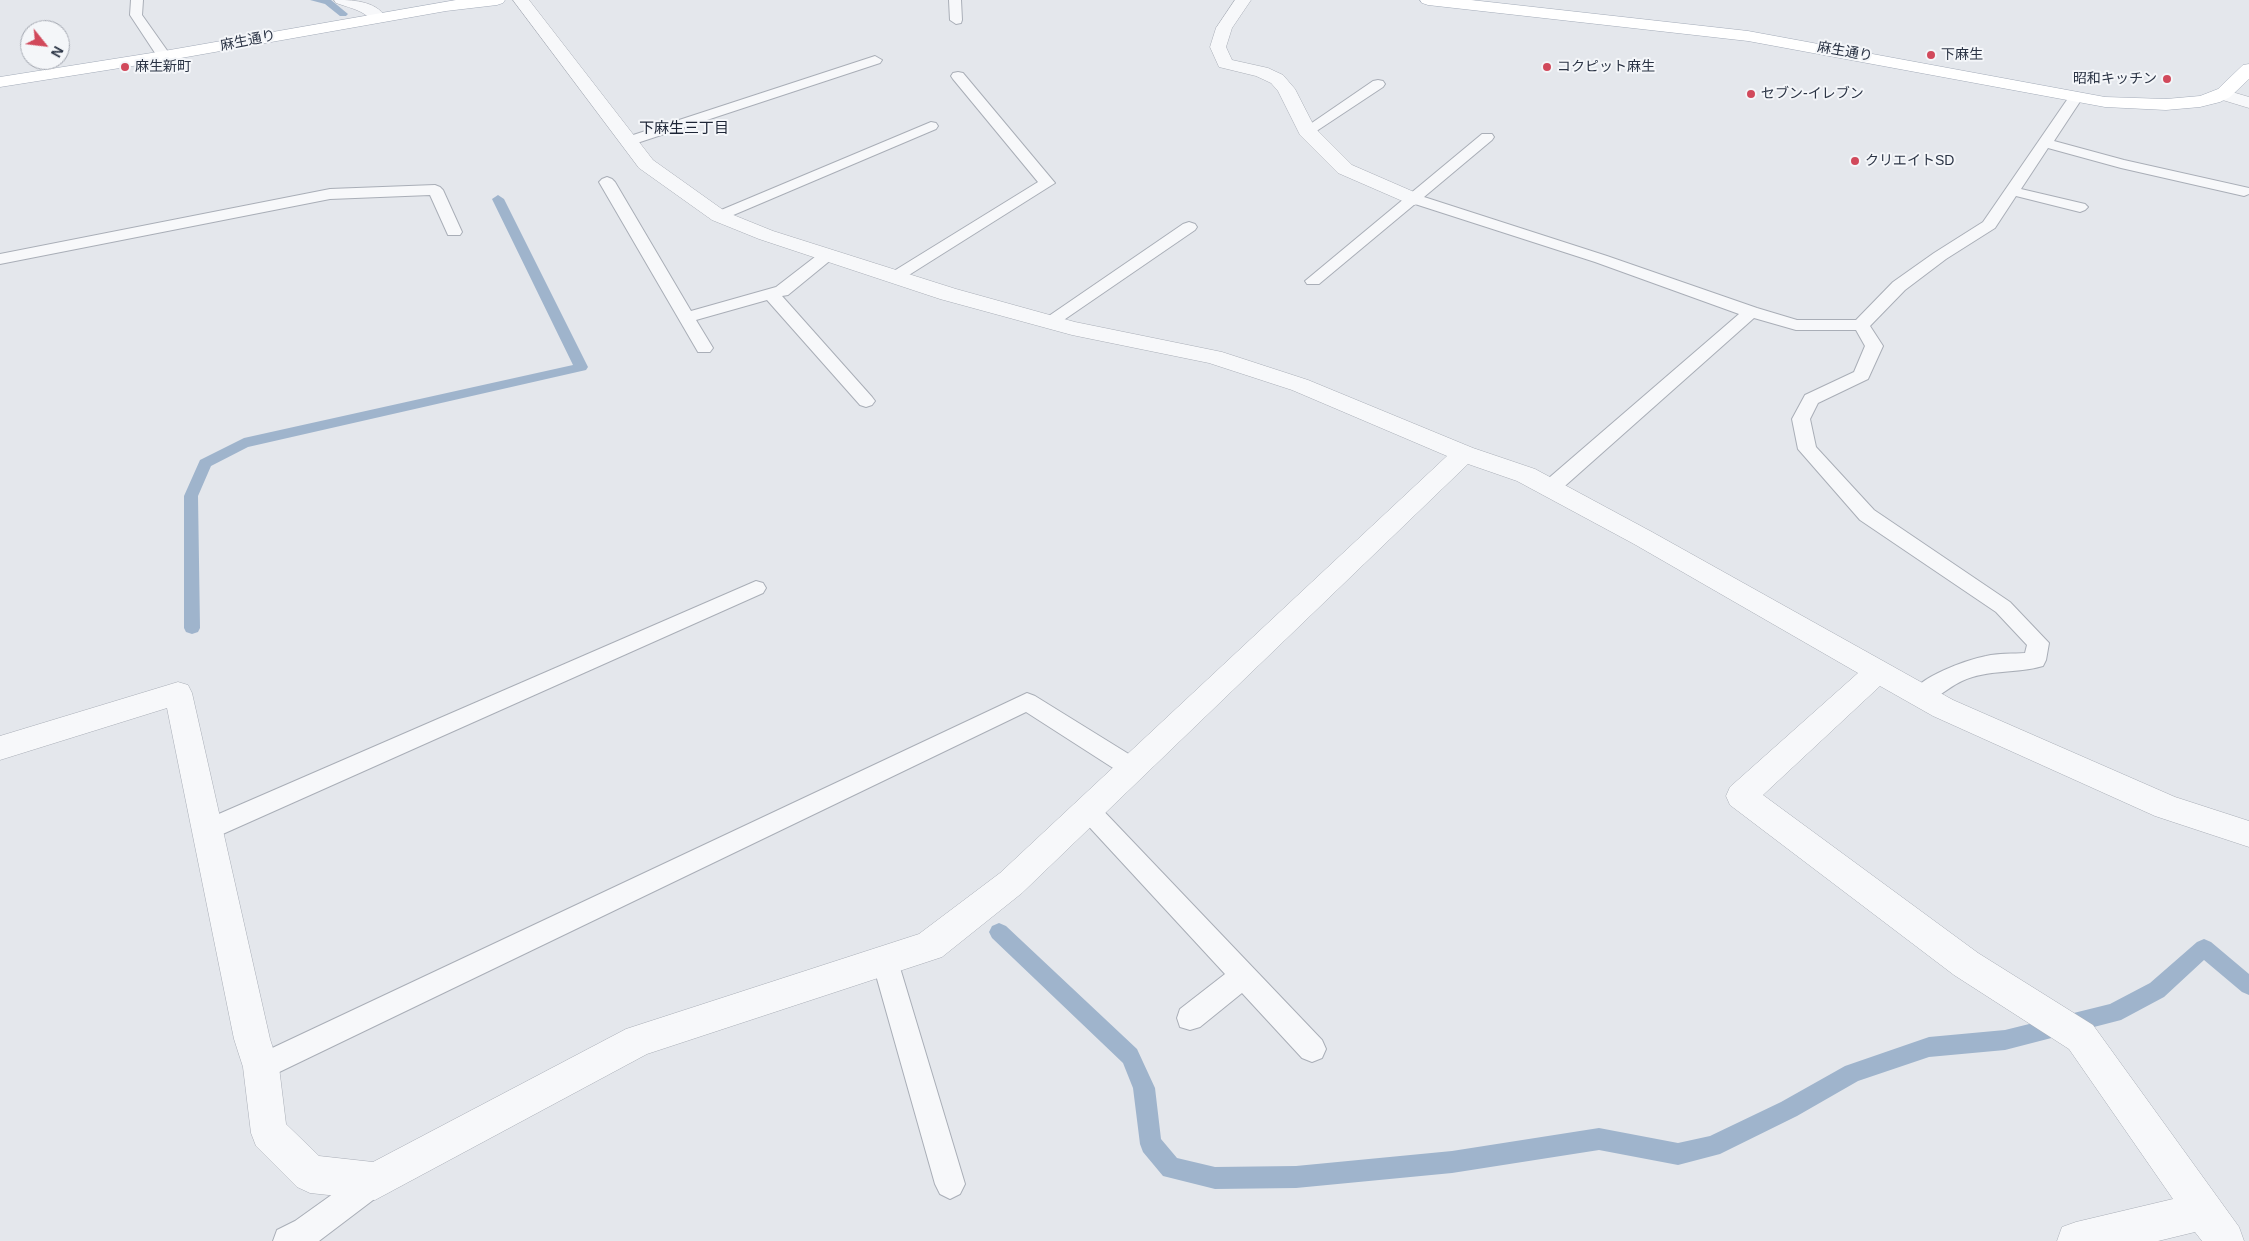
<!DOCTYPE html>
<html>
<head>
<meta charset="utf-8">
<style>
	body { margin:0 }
	#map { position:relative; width:2249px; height:1241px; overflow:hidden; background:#e4e7ec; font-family:Arial,sans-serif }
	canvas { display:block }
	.north { position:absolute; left:20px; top:20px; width:50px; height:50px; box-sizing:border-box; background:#f4f6f9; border:1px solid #a4a8b1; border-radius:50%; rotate:119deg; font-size:14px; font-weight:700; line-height:20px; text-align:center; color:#2b3445 }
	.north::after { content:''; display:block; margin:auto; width:18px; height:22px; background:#d1495b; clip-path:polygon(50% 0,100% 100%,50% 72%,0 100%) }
</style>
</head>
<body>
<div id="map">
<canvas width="2249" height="1241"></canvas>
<div class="north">N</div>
</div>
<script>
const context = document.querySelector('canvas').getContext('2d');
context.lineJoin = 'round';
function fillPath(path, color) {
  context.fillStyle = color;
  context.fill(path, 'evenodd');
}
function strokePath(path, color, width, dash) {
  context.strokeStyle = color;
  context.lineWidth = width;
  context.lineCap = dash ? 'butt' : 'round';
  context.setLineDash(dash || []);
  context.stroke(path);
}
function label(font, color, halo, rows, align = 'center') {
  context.font = font + ' Arial,"Noto Sans JP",sans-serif';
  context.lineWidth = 4;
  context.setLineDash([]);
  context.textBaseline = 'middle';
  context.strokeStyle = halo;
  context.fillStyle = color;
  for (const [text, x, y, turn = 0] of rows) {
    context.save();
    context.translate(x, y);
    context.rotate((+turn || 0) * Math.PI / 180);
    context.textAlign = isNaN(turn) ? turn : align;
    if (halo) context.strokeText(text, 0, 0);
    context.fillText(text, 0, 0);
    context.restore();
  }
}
const stream = new Path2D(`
	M310,0h21l17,14 -2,2h-6l-15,-12z
	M498,195l6,4 84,168 -2,3 -338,77 -37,19 -13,30 2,132 -2,4 -6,2 -6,-2 -2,-4v-132l16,-36 44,-22 329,-73 -81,-166z
	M999,923l7,3 131,123 18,39 6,51 16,19 38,9 81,-1 156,-15 147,-23 79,15 32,-7 71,-34 64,-36 84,-29 76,-7 105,-26 40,-21 47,-41 7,-3 7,3 38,32v21l-7,-3 -38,-32 -40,37 -43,23 -116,30 -76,7 -71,24 -61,35 -77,38 -42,11 -79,-15 -147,23 -156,15 -81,1 -52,-13 -20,-24 -3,-8 -7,-56 -10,-25 -131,-125 -3,-6 3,-6z`);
const service = new Path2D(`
	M131,0h12l-1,15 29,41 -2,3h-10l-29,-44z
	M949,0h12l1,20 -1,3 -5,1 -6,-4z
	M875,56l7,4 -2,3 -246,81h-10l-2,-3 2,-3z
	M958,72l5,1 92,110 -154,97h-12l-2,-3 2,-3 149,-92 -85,-103 -2,-3 2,-3z
	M1378,80l5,1 2,3 -2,3 -71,47h-10l-2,-3 73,-50z
	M2076,93l7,4 -29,44 70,19 125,28v6l-5,2 -123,-28 -73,-20 -27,41 64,15 3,3 -3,3 -5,2 -64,-16 -21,32 -49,31 -41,31 -35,36 13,20 -15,33 -50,24 -8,16 6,28 58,63 136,92 39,41 -3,17 -3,6c-27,8 -55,3 -81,15 -16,7 -31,26 -49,20l-3,-6c9,-18 56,-35 76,-39 13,-3 27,-2 39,-3l2,-8 -31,-33 -136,-92 -62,-71 -6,-30 13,-24 49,-23 11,-26 -9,-16h-60l-42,-12 -197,175 -7,1 -7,-1 -3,-5 3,-5 196,-169 -144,-52 -180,-58 -96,80h-12l-2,-3 177,-147h10l2,3 -2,3 -68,57 183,59 150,52 40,12h59l37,-38 41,-29 49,-31 88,-128z
	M931,122l5,1 2,3 -2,3 -212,90h-10l-3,-3 3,-3z
	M607,177l5,2 3,3 76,129 85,-24 44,-34h12l2,3 -2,3 -44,36 -6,1 90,101 3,4 -3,4 -6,2 -6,-2 -93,-105 -71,20 17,28 -3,4h-12l-99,-170 3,-3z
	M435,185l5,2 3,3 19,42 -2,3h-12l-18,-40 -100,4 -330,65v-10l330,-65z
	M1189,222l6,2 2,3 -2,3 -140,96h-12l-3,-4 143,-98z
	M756,581l7,2 3,5 -3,5 -547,244 -9,3 -9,-3 -3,-7 3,-7z
	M1027,693l8,3 105,65 4,7 -4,7 -8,2 -8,-2 -98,-63 -755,364 -10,4 -10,-4 -4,-9 4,-9z
	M1088,800l8,3 226,237 4,9 -4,9 -10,4 -10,-4 -60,-65 -42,34 -10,3 -10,-3 -3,-9 3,-9 45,-35 -145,-157 -4,-7 4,-7z
	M885,949l9,4 4,8 67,223 -5,10 -10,5 -10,-5 -5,-10 -63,-223 4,-8z
	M375,1166l10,5 5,10 -5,10 -66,50h-46l4,-11 18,-9 70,-50z`);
const minor = new Path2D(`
	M334,0c18,0 40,0 52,17l-2,3c-11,3 -14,-3 -23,-8 -8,-4 -17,-6 -25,-9z
	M513,0h16l124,160 73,52 47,19 183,58 119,33 147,30 86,28 165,68 62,21 117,63 301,168 222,97 74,24v26l-94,-31 -222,-100 -53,-30 -117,109 215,158 115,72 146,202 5,14h-42l-7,-9 -37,9h-101l5,-14 14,-5 97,-23 -104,-150 -115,-74 -224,-170 -4,-9 4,-9 128,-114 -224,-129 -117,-63 -49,-17 -446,429 -80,64 -295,97 -272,146 -65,-7 -13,-6 -41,-41 -5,-13 -8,-66 -9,-28 -67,-331 -167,52v-24l178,-54 10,3 4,8 78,346 9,28 7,57 33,32 54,6 253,-133 293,-95 81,-61 447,-417 -155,-66 -83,-27 -137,-28 -132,-36 -181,-60 -47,-19 -73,-52z
	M1235,0h16l-19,28 -6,19 6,13 36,8 15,7 12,14 20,39 37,37 69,30 3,4 -3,4 -7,2 -7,-2 -69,-30 -38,-38 -22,-44 -7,-8 -15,-7 -37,-9 -9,-20 6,-19z
	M2222,89l27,8v11l-33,-10 -3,-4 3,-4z`);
const primary = new Path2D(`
	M456,0h49l-2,3 -6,2 -51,6 -282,50 -164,26v-10l164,-26z
	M1420,0h51l277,31 357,66 61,2 34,-3 18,-7 25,-24 6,-1v15l-19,18 -10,5 -20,5 -34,3 -61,-3 -357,-66 -320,-36 -6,-2z`);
const markers = [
	[1931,55,5,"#d1495b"],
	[125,67,5,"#d1495b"],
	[1547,67,5,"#d1495b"],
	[2167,79,5,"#d1495b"],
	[1751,94,5,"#d1495b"],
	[1855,161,5,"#d1495b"]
];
const farStreetnames = [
	["麻生通り",248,41,-11],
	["麻生通り",1845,52,10]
];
const farPoinames = [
	["下麻生",1941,55],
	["麻生新町",135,67],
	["コクピット麻生",1557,67],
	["昭和キッチン",2157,79,"right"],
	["セブン-イレブン",1761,94],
	["クリエイトSD",1865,161]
];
const farNeighbourhoodnames = [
	["下麻生三丁目",684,129]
];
fillPath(stream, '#9fb4cc');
strokePath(service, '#a9aeb7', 2);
strokePath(minor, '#a9aeb7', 1);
strokePath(primary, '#a3abb8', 1);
fillPath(service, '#f7f8fa');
fillPath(minor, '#f7f8fa');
fillPath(primary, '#fff');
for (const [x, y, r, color] of markers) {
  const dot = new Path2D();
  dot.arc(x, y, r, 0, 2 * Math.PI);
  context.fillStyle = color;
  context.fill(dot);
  strokePath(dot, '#f4f6f9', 2);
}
label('14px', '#2b3445', '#f4f6f9', farStreetnames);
label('14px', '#2b3445', '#f4f6f9', farPoinames, 'left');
label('15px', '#1d2536', '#f4f6f9', farNeighbourhoodnames);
</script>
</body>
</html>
